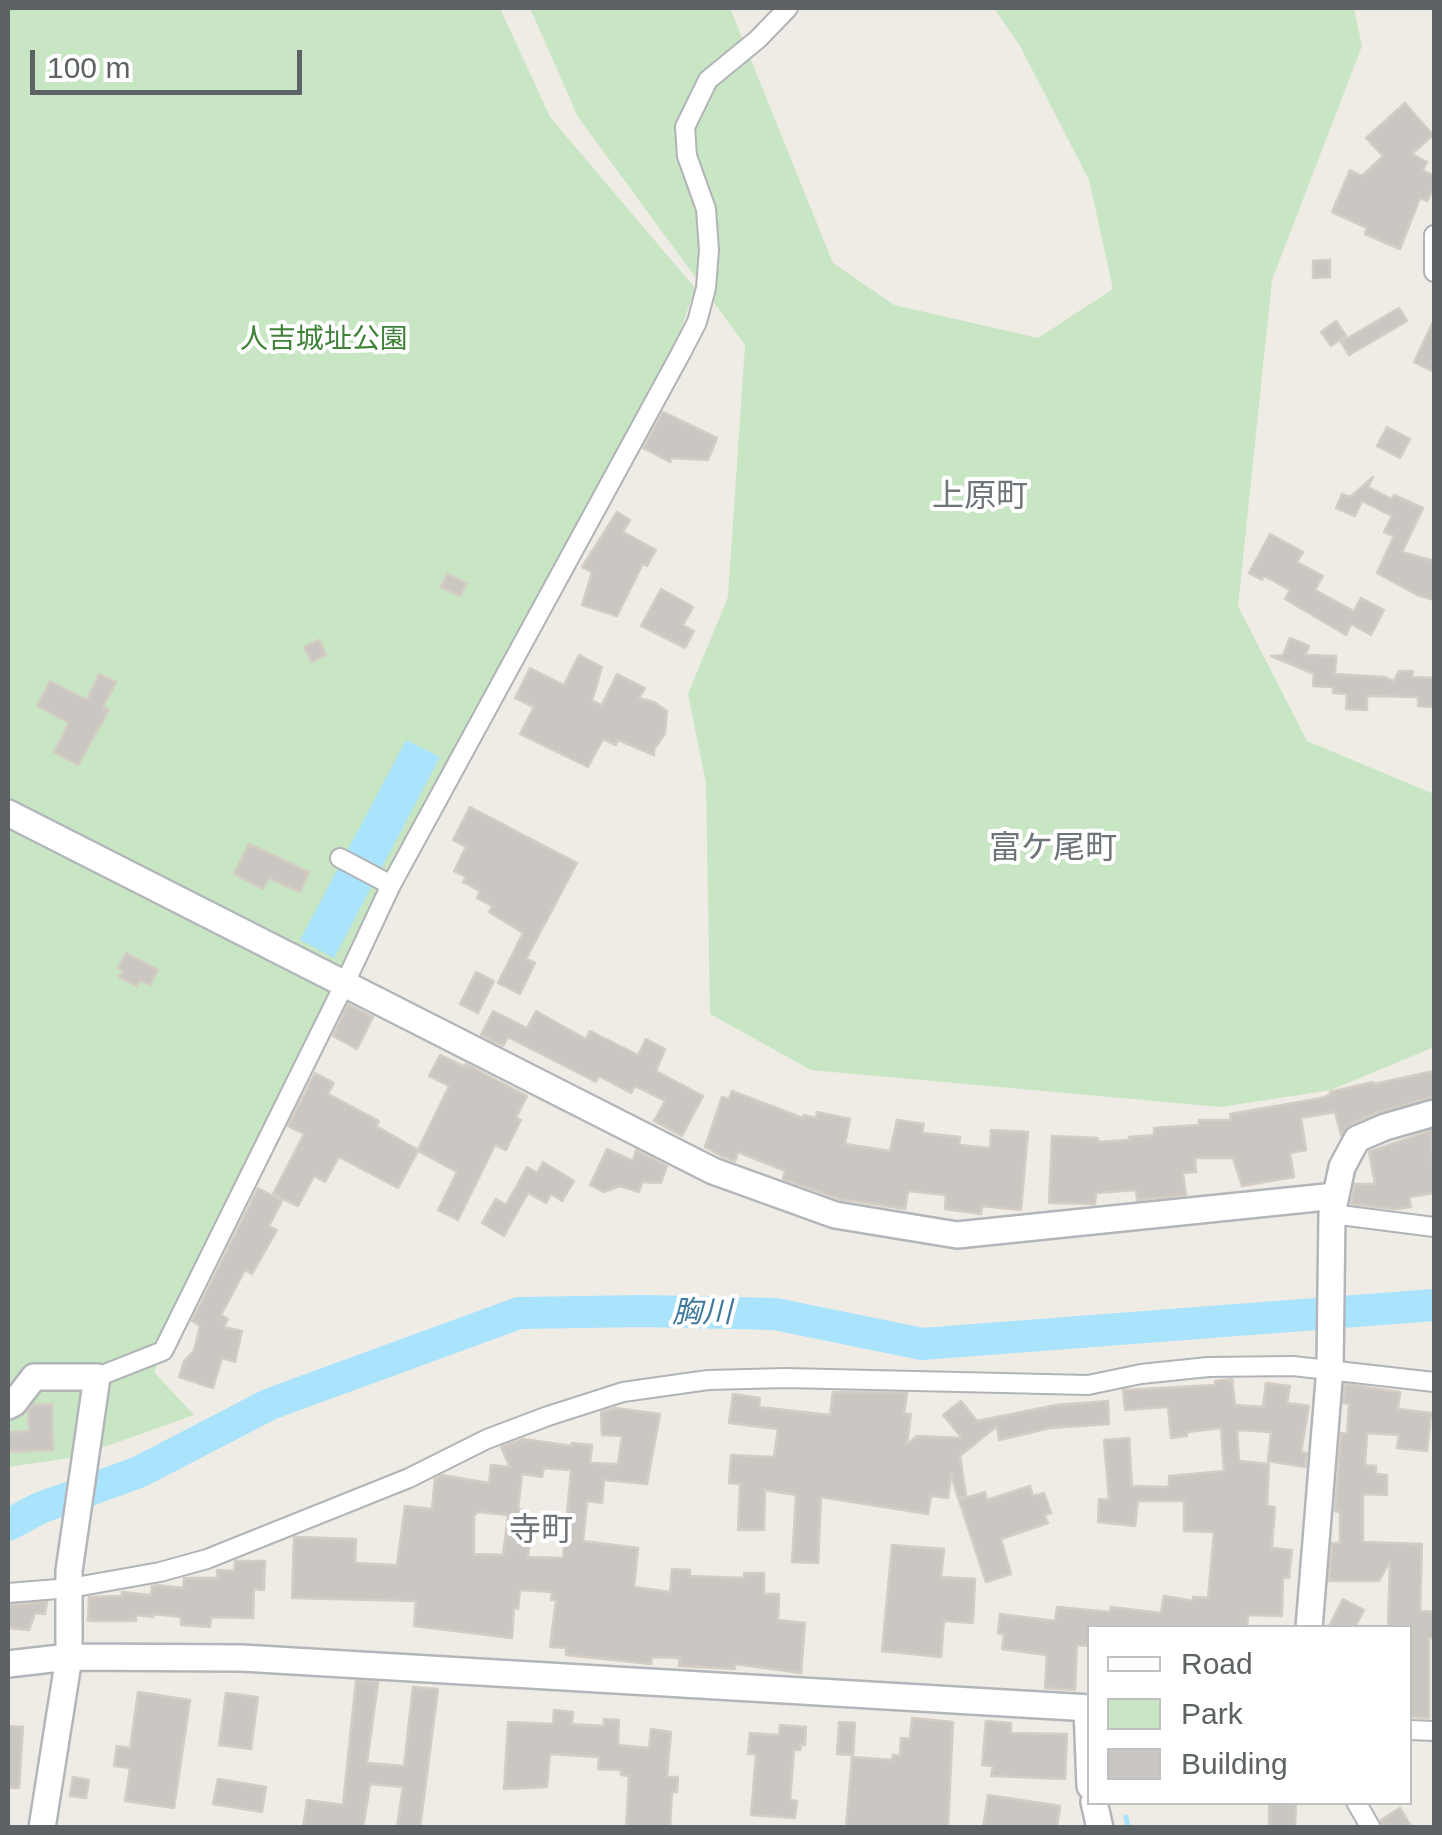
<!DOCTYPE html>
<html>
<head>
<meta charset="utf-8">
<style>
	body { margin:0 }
	#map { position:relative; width:1442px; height:1835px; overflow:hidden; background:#efece6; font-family:Helvetica,sans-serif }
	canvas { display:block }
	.frame { position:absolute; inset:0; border:10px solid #5d6265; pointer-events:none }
	.legend { position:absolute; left:1087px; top:1625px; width:325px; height:180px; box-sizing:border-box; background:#fff; border:2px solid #bec0c1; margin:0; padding:12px 18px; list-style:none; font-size:30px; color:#5d6265 }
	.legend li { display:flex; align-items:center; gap:20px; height:50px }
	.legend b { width:50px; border:2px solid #bec0c1 }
	.scale { position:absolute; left:30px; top:50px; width:272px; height:45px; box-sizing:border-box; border:5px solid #5d6265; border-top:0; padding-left:12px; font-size:30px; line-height:35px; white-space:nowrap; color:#5d6265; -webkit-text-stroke:8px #fff; paint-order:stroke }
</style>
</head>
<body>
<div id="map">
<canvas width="1442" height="1835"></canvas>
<div class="frame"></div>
<ul class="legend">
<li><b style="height:12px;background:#fff"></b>Road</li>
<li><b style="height:28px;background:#c8e6c3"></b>Park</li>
<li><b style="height:28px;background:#cac7c2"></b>Building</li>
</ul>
<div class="scale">100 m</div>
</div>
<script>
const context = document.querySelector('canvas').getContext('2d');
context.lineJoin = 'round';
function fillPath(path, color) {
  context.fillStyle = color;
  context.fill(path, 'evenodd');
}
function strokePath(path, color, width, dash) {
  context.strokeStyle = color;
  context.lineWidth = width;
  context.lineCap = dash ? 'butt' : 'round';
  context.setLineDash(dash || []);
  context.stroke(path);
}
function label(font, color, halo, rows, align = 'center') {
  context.font = font + ' Helvetica,"Noto Sans JP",sans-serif';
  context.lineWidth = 8;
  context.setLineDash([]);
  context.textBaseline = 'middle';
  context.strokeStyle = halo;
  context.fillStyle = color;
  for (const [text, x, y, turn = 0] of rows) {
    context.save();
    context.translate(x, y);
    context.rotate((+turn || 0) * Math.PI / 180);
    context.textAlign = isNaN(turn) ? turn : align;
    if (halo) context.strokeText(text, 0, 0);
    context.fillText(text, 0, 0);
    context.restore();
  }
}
const green = new Path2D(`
	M8,8h492l50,109 145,171 -23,68 -512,989 -5,28 39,42 -118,42 -68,10z
	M530,8h200l103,255 61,42 144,33 75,-49 -24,-109 -69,-134 -26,-38h360l8,38 -90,234 -34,326 69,135 127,53v253l-103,43 -110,17 -410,-37 -101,-56 -4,-231 -18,-89 40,-97 17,-252 -167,-228z`);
const water = new Path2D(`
	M406,740l34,17 -106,201 -34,-18z`);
const stream = new Path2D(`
	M1126,1817l2,11`);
const river = new Path2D(`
	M8,1525l32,-17 99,-36 131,-68 249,-91 125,-2 131,3 147,30 512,-39`);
const building = new Path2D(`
	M1405,103l28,32 -21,19 15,8 -4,8 11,6v11l-7,14 -7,-3 -20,51 -35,-15 2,-6 -35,-16 18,-42 12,6 21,-20 -17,-18z
	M1330,260v17l-17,1v-17z
	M1399,308l8,13 -58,34 -8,-13z
	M1434,320v52l-20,-10z
	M1336,321l10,15 -15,10 -10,-14z
	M663,412l54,26 -9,22 -36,-2 -2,4 -27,-14z
	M1387,427l23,12 -10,19 -23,-12z
	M1373,477l-5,10 24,12 2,-4 29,13 -21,44 32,9v39l-17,-5 -40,-22 17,-37 -10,-4 8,-16 -30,-15 -7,15 -19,-8 6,-14 8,3z
	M617,512l13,8 -7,12 33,18 -9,16 -4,-2 -26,52 -35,-11 10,-33 -10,-5z
	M1270,534l33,18 -6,10 26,14 -8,14 39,21 7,-13 23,12 -13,25 -20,-11 -5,11 -61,-36 5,-9 -26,-14 -2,4 -13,-7z
	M447,574l20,9 -7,13 -19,-9z
	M661,589l32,18 -10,18 11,6 -9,17 -44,-22z
	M1290,638l19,8 -4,9 31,1 -1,18 49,3 10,4 5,-10h14l-1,6 22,1v29l-16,-1v-9l-51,-1v14l-21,-1 1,-15 -14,-1v-6l-20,-1 1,-12 -43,-18 12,-1z
	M319,640l7,15 -14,7 -8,-15z
	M579,655l23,12 -10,34 10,4 15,-31 28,14 -6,10 15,4 13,9 -2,23 -11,15v6l-36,-15 -2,5 -13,-6 -15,28 -68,-33 14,-27 -19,-9 15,-30 34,17z
	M99,674l17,8 -13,25 6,3 -31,55 -24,-13 15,-29 -32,-17 13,-25 37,19z
	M470,807l107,56 -51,96 9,4 -15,31 -22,-11 25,-50 -34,-21 3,-6 -15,-8 3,-7 -17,-9 3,-5 -12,-6 12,-24 -13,-7z
	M249,844l60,28 -9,20 -31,-14 -6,11 -29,-15z
	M126,953l32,17 -8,15 -10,-5 -3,6 -18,-9 4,-6 -5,-3z
	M476,972l18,9 -16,32 -18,-9z
	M348,1004l25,13 -16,32 -24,-13z
	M493,1011l34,17 9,-17 50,28 4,-8 48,24 8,-16 19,10 -9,22 47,25 -21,40 -28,-15 11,-20 -30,-15 -4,7 -32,-17 -3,6 -88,-45 -5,9 -22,-11z
	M440,1055l25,12 1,-3 61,32 -11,22 5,2 -15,30 -11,-5 -37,75 -20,-10 19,-38 -39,-21 -20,37 -59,-31 -14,25 -11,-6 -16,30 -25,-12 31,-60 -16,-8 27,-53 19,10 -6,11 51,27 -3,5 42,24 31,-64 -20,-10z
	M1434,1071v26l-55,15 -28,12 -10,11 -6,-23 -34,6 5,32 -16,3 4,24 -52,9 -9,-28h-38l1,14 -13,1 3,22 -49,5 -1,-10 -40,3 -1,11 -46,-1 3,-67 46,2v4l31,-2v-3l25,-2v-7l45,-3v-5h32l-1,-6 92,-16 8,-3v-3l43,-10 1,2z
	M732,1091l71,27 1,-3 12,3 1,-6 33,7 -5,25 45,7 7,-31 27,4 -2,9 38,4 -1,8 31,3 1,-18 37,2 -7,78 -39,-4 -1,8 -36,-5 1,-14 -38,-4 -3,18 -66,-10 -56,-20 2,-8 -47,-19 -3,9 -12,-4 -18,-10 17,-50 7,2z
	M1432,1130l2,63 -25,4 2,10 -16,2 -44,-5 4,-20h20l-6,-32z
	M607,1149l26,12 3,-11 31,16 -6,17 -19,-1 -3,10 -19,-6 -16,6 -14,-7z
	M543,1162l31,19 -12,20 -11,-7 -5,9 -18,-10 -24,43 -22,-13 14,-24 10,6 21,-38 10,6z
	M258,1188l24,13 -13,25 8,4 -25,44 -7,-4 -24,45 7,4 -4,8 18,4 -7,31 -13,-4 -9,30 -34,-11 5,-16 10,-10 6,-25 -8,-5z
	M1232,1379l3,26 28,2 3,-24 24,3 -3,17 22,3 -8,46 6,1 -2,14 -37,-6 3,-29 -34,-2 2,31 30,3 -2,42 8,1 -3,41 20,2 -3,28 -6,-1 -1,39 -34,-1 -1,13h-157v18l-13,-1 -2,45 -30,-2 2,-33 -45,-6 2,-15 -6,-1 2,-19 55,7 2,-14 53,5 1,-5 50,6 3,-17 29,5v-4l15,1 6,-66 -30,-1v-30h-46l-3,25 -37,-4 1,-23 10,1 -5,-60 25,-2 3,48 34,1 3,-1v-10l55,-5 -3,-43 -34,4v4l-16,2 -3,-31 -43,3 -2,-20 92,-5v-4z
	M1345,1384l55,8 -2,17 33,4 -4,38 -30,-3 2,-13 -32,-2 -2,32 11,1v8l11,1v20l-24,-1v48l59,2 -2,67 14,1v26h-5v80l-19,-1v-89h-22l2,-67 -11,20h-50l3,-38h8v-31l-5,-1 6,-78 6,1 2,-30 -6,-1z
	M833,1392l74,1 -3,21h7l-4,30 10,-8 45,2 -19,-23 18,-14 16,20 79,-16 52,-4 1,23 -59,4 -51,12 -2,-14 -37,30 6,40 -8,2 -7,-24 -3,24 -17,-2 -3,18 -107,-17 -3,66 -26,-1 4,-67 -31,-5 -1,40h-26l2,-46 -11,-1 2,-28 43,2 4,-28 -49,-6 4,-29 27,4 -1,9 71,8z
	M52,1404l1,46 -45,2v-20l21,-1 -1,-20 5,-6z
	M615,1408l45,6 -13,70 -43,-4 -2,23 -15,-2 -4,40 55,7 -4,39 36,5 2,-23 18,1v6l54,2v-5h20v21h15l-1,26 27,3 -4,50 -66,-9v5l-56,-3 1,-8 -28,-1 -1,7 -85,-9v-7l-16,-1 6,-47h-5l1,-8 -32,-2 -2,19 -4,-1 -2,30 -98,-12 2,-25 -124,-3 2,-61 62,2 -1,24 42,2 8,-59 27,3 3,-30 7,-4 47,8 2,-18 19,2 -9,-20 22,-8 49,7v-3l20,2 -2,18 28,1 4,-28 -20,-1 -1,-23zM544,1468l27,2 -8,88 -35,-1 4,-35 -10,-1 2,-11 -6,-1 4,-35 20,3zM478,1512l30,3 -5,40 -29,-1v-38z
	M1030,1486l3,10 11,-3 7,20 -7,2 4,8 -47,16 10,35 -25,8 -27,-82 26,-8 2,8z
	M892,1545l52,4 -3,28 34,2 -2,44 -29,-2 -3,36 -59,-6z
	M235,1561h30l-1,29 -10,-1 -1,29 -42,-1 -1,10 -29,-2v-8l-28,-3v3l-17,-2v6h-48l1,-24 33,-1v-4l29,3 1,-9 5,-1 26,3 1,-10h33v-8l17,1z
	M1343,1599l21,11 -9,18h-27z
	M47,1602l-2,12 -10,-1 -6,17 -21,-2v-23z
	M356,1681l22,1 -11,81 37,3 9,-79 25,2 -18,139h-23l6,-41 -33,-3 -7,44h-60l4,-28 36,5z
	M138,1692l52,8 -16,108 -49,-7 5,-33 -16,-2 3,-20 13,2z
	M226,1693l32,4 -7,52 -32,-4z
	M554,1710l19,2 -1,12 32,2v-7l15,1 -1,25 31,3 2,-19 20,3 -4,45h11l-1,15h-5l-2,36h-44l3,-52 -8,-1v-5l-23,-1 1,-12 -49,-3 -3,33 -43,2 4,-67 45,2z
	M912,1718l41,4 -5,106h-102l6,-71 40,3 1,-5 7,1 1,-18 9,1z
	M986,1721l25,2v10l56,1 -2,45 -74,-3 2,-10 -11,-1z
	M839,1722l16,1 -2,32 -16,-1z
	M780,1725l26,2 -1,18 -4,-1 -1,6h-6l-4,50 7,1 -2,17 -44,-3 5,-61h-8l2,-21 29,2z
	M8,1726l15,1 -4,61h-11z
	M73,1777l16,3 -3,18 -16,-2z
	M218,1779l48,8 -4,25 -49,-8z
	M988,1795l72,11 -3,22h-74z
	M1269,1802h27l-1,26h-26z
	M1400,1808l12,20h-29l-2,-8z`);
const street = new Path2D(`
	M1434,235v37
	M340,858l51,27
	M1332,1214l102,13
	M97,1377l66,-26 181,-366 47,-100 290,-532 16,-31 9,-34 3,-38 -3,-41 -19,-53 -2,-29 23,-47 50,-41 30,-31
	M8,1593l62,-5 90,-16 47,-13 202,-81 78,-39 61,-23 75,-24 85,-12 78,-2 302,7 53,-11 67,-7 85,-1 141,16
	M1410,1730l24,1
	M1356,1802l15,26`);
const secondary = new Path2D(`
	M8,813l705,358 122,44 122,20 379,-39
	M8,1406l6,-3 20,-26h63l-28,194v86l-27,171
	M1309,1628l21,-260 2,-154 10,-47 15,-28 28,-12 49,-14
	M8,1664l61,-7 173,1 848,50
	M1087,1708l3,78
	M1094,1802l6,26`);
const parkNames = [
	["人吉城址公園",324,340]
];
const waterNames = [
	["胸川",702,1314]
];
const quarterNames = [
	["上原町",980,497],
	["富ケ尾町",1053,849],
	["寺町",541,1531]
];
fillPath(green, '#c8e6c3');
fillPath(water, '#a9e3fc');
strokePath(stream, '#a9e3fc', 5);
strokePath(river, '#a9e3fc', 32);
fillPath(building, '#cac7c2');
strokePath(building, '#d4cdc4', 2.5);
strokePath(street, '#b1b4b7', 22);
strokePath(secondary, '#b2b6ba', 30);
strokePath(street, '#fff', 18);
strokePath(secondary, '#fff', 25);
label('28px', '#3f8238', '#fff', parkNames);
label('italic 30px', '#3f7a9d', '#fff', waterNames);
label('32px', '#6e7477', '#fff', quarterNames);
</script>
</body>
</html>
